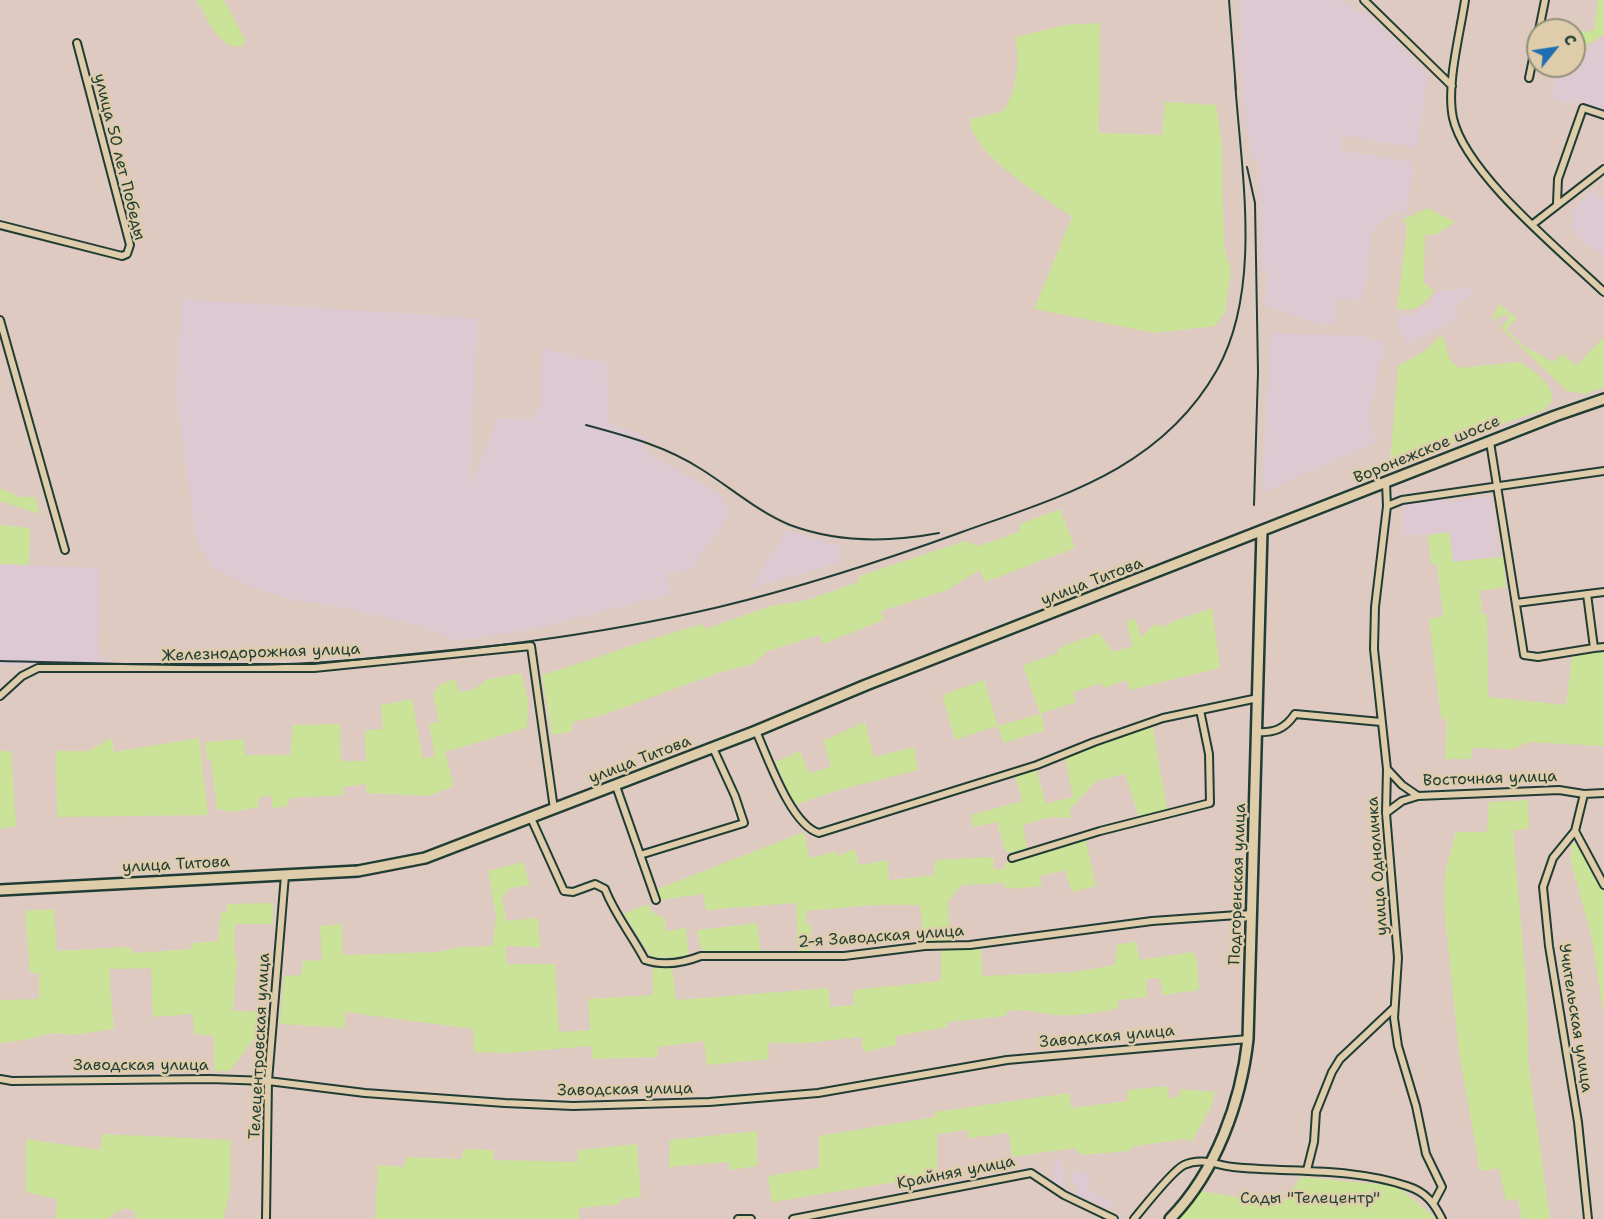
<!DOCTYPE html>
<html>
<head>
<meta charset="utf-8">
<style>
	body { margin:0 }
	#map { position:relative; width:1604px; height:1219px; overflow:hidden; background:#decac1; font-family:"Shantell Sans",sans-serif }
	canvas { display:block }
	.north { position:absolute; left:1526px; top:18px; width:60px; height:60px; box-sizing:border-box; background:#dfccaa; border:2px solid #92937b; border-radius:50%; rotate:60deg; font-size:16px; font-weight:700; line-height:24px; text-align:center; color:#1f3d34 }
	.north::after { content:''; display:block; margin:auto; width:21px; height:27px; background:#1f6fb2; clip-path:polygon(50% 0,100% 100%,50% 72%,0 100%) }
</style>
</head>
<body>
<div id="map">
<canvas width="1604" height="1219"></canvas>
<div class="north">С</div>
</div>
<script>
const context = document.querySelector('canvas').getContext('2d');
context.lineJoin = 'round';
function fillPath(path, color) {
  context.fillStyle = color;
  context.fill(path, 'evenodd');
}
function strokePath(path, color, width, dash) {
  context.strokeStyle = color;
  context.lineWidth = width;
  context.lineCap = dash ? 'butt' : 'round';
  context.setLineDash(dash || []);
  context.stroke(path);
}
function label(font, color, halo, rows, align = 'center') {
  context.font = font + ' "Shantell Sans",sans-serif';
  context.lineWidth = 5;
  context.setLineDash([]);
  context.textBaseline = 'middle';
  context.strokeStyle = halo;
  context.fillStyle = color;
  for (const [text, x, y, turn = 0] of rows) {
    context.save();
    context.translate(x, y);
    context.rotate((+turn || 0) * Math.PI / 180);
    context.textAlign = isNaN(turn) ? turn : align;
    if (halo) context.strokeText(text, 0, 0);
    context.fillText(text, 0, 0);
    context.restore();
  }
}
const built = new Path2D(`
	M1241,0h100l21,14h6l60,60 -11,74 -76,-13 -1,15 74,12 -8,51 -10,-1 -16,11 -8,9 -9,69 -26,-3 -4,28 -17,-2 -53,-20 4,-8 1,-25h-6l-3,-111h-6l-8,-42 -7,-78h4z
	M1602,37l2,1v73l-33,-12 -2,5 -19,-7 11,-31h13v-18l14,5 4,-11 7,2z
	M1592,190l12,8v59l-9,-8 -5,-1 -21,-23 6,-7 -5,-5z
	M1471,287l-1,10 -16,9 5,11 -51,28 -11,-17 2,-15 10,2 19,-9 9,-14z
	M182,299l296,19 -9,170 29,-70 32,2 10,-14 2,-58 65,15 2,60 38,14 -4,8 3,9 8,2 68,40 8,19 -40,55 -23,4 4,20 -132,34 -82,13 -39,-16 -87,-20 -35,-4 -42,-13 -40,-20 -17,-24 -21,-149z
	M1271,333l90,3 24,6 -16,74 7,26 -114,51z
	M1444,496l3,6 44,-6 7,60 -45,6 -4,-29 -47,2 1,-32z
	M786,530l54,16 2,16 -91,26z
	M0,564l100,4 -2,85 11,9v3h-109z
	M1054,1161h7l3,26 -12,-3z
	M1072,1171l18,3 -2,17 24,10 -3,8 -32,-14 1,-10 -7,-1z`);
const green = new Path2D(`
	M196,0h28l21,39 -2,7c-25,5 -35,-29 -47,-46z
	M1598,0h6v34l-20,13 -10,-2v-13l18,-1 2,-3z
	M1100,23l-1,110 63,2 3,-33 51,3 6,41 2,102 7,20 -6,44 -10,14 -60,7 -121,-24 38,-92c-26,-20 -103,-63 -102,-98l34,-8c15,-29 14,-43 12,-74l49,-12z
	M1428,208l27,14 -18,12 -12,1 -1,48 10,8c-9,14 -21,21 -37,18l10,-81 -3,-9z
	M1499,304l18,14 -11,11 19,18 28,15 10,-8 13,12 28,-29v50l-18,7 -19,-3 -66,-63 8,-10 -3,-4 -14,6z
	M1440,336l3,1 7,23 9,8 60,-6c14,7 35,22 33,39l-8,9 -58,19 -92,40 -4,-6 8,-97 28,-16z
	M0,488l20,9h15l5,17 -40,-13z
	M1060,509l15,39 -90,34 -5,-12 -35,21 -64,20 3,9 -61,24 -3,-9 -52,16 -15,13 -35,9 -118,43 -27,6 -1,9 -20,4 -10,-60c54,-16 107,-37 161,-51l2,5 66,-23 37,-6 51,-18v-6l106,-35 13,5 41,-14 1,-8z
	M0,525l30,3 -1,37 -29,-1z
	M1449,532l4,30 50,-5 3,30 -26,4 2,23h5l1,83 78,8 6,-50 32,-3v94l-76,-4 -14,7 -42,-1 -1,11h-26l2,-39 -6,-2 -12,-99 14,-3 -6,-52h-6l-3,-29z
	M1212,608l8,60 -90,22 -4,-10 -22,8 -2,-5 -29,9 3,10 -35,12 4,16 -41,13 -7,-17 -42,14 -13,-45 42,-15 14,46 42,-12 -17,-49 35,-12v-5l41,-15 14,19 20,-6 -7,-23 9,-5 6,19 12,-11 7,-2 3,4 9,-6z
	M521,673l7,28 -1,27 -82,24 9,34 -25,10 -62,-3 -1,-9 -23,3v8l-52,3 -5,9 -14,1v-12l-13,1 -1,10 -24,5 -17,-3 -6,-50h-4l-2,-17 39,-3 1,16h45l3,-30 47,-1 1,37h25l-1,-31 18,-1 -2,-24 31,-6 11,60 12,-3 -6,-32 10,-2 -6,-28 6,-9 16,-6 4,13 16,-3 11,-9z
	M865,722l9,35 40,-10 4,23 -79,20 -44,15 -20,-43 25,-11 9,22 22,-6 -8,-26z
	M1153,727l14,83 -28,7 -14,-43 -29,7 -25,27 -1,10 -20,-1 -27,8 4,24 -11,5 -11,-3 -8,-29 -24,5 -2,-12 51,-14 -7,-26 21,-6 10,35 27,-7 -8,-39 22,-10z
	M112,738l2,14 85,-14 9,77 -151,2 -1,-66h32z
	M0,751h11l5,75 -16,3z
	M1528,800l1,28 -16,3 14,162 1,68 22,158h-28l-4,-20 -12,2 -7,-33 -19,3 -21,-119 -15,-145 1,-34 11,-41h31l2,-30z
	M804,832l6,26 25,-7 2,5 18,-7 4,16 29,-5 1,20 45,-5 1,-15 58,-3 1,12h10l1,-6 81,-23 10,46 -24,6 -7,-22 -25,6 2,10 -36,3 -2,-6 -42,2 -14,17 2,40 -26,2 -4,-39h-47l-67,6v12l5,3v25l-13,1 -2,-49 -90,7 -3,-16 -43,6 -3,-11z
	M1572,843l6,1 26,48v123l-13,-80 -21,-77z
	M523,862l7,23 -20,3 -8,10 4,23 32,-3 2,29 -34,-1v18h49l4,68 31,-2 -2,-31 65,-4 -1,-26 20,-2 4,33 153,-12 1,19 24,-2 -1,-15 88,-9v-30l40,-3 2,28 91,-4 41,-7 2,-21 19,-2 4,18 53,-8 4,7 2,31 -36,5 -3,-17 -13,1v18l-29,3 1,8c-21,5 -40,8 -61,7 -20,-1 -28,-7 -51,-4l-1,5 -58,6 -1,5 -51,9v9l-32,7 -3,-15 -55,6h-38l1,16 -62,6 -3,-24 -46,6v10l-65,2 -2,-13 -82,7 -35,-1 -1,-23 -128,-17v16l-65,-4 4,-48 17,-1 2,-14 19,-1 -2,-34 22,-2 1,31 95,-3 23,-5 32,-1 3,-31 -8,-44z
	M273,903v21h-38l-1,27 3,9 -4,51 35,1 -2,28h-13l-23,31h-16v-35l-20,-2 -1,-20 -40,3 -2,-49 -42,1 5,60 -42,6 -20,-2 -27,7 -25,3v-43l39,-1v-26h-9l-5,-62 29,-2 3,42 70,-4 9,6 55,-4 1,-6 26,-2 3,-29h6v-8z
	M647,904l5,8 12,6 3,13 19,-3 3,28 -5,2 -33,-1 -27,-43z
	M757,923l4,30 -54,-2 -6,-2 -4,-19z
	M1167,1086l2,12 10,-1 1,-8 35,3 -4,14 -19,36 -6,-3 -51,7 -7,5 -46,4 -7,-7 -63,9 -3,-24 -41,5 -1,-8 -29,4 -1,-4v39l-16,9 -149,24 -4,-26 51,-8v-32l116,-19v-5l134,-19 2,15 56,-7v-11z
	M757,1131v35l-27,4 -2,-8 -59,5 1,-27z
	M102,1134l129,6 -1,52 -7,27h-87l-1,-7 -7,-4 -11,3 -10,8h-51l1,-20 -31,-7v-53l74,11z
	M637,1144l4,53 -21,2v5l-41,4v11h-204l3,-54 26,2 2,-10 56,2 1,-10 30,1 1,10 84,2v-12z
	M1301,1177l96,9 40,33h-259l22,-28 81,13z`);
const street = new Path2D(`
	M1364,0l88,86
	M1465,0c-5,34 -19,85 -12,118 12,55 109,134 151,174
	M1539,30l6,-30
	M1529,78l9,-44
	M1557,203l1,-24 25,-71 21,7
	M1533,224l71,-55
	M0,225l122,31 5,-2 3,-9 -53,-202
	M0,320l65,230
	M1490,442l34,213 14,2 56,-9
	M1386,483l1,23 -12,101 -1,42 13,120 -1,44 12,145 -4,60 4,28 18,60 10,48 16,33 -8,15
	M1387,506l15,-6 202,-29
	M1587,594l7,54 10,-1
	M1516,603l88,-11
	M0,696l22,-20 16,-8h276l217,-22 23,163
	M756,731c12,27 35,94 63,102l218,-68 57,-23 69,-24 95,-20
	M1257,732c17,1 28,-3 38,-18l86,8
	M1387,769l15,16 16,11 141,-6 25,4 20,-1
	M616,786l40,114
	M1584,794l-9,37 -22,27 -10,29 6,59 29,176 10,97
	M1386,813l16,-12 16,-5
	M531,818l33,73 9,1 22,-8 10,5c10,26 27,46 40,71 18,6 38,3 56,-4h143l81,-10 45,-1 182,-24 100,-7
	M1575,831l29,54
	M640,855l104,-32 -9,-27 -22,-48
	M1012,858l88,-27 110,-28 -1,-49 -9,-44
	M0,1079l12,2 198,-2 58,2 97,12 140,10 68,3 136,-4 109,-9 189,-33 241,-21
	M1307,1170l7,-28 2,-30 16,-40 8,-13 54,-51
	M266,1219l2,-138 17,-206
	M738,1219h13
	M793,1219l238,-46 33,22 50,24
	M1134,1219c9,-11 39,-49 50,-54 18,-8 32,0 49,2 58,6 118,0 174,19 19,6 27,17 35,33`);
const secondary = new Path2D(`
	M0,890l358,-19 67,-13 331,-127 110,-46 689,-269 49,-17
	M1170,1219c46,-47 71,-117 78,-180l14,-508`);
const rail = new Path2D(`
	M1229,0l7,90
	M1247,167l8,36 3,169 -4,133
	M586,425c41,11 79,21 115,44 29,18 57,43 89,56 48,18 101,17 149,8
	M0,661c108,2 218,8 326,1 132,-10 265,-25 393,-55 83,-20 163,-46 243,-75 100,-36 199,-63 255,-162 46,-82 24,-199 18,-289`);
const streetNames = [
	["улица 50 лет Победы",119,157,76],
	["Воронежское шоссе",1427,450,-22],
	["улица Титова",1092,582,-21],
	["Железнодорожная улица",261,653,-2],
	["улица Титова",640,760,-21],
	["Восточная улица",1490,779,-2],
	["улица Титова",176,865,-3],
	["улица Одноличка",1378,866,-94],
	["Подгоренская улица",1238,884,-88],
	["2-я Заводская улица",881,937,-4],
	["Учительская улица",1575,1018,81],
	["Заводская улица",1107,1037,-5],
	["Телецентровская улица",260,1046,-87],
	["Заводская улица",141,1066],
	["Заводская улица",625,1090,-1],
	["Крайняя улица",956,1173,-11]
];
const parkNames = [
	["Сады \"Телецентр\"",1310,1199]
];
fillPath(built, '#ddc9d2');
fillPath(green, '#cae399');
strokePath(street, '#1f3d34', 10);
strokePath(secondary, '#1f3d34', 14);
strokePath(street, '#dfccaa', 6);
strokePath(secondary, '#dfccaa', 9);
strokePath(rail, '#1f3d34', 2);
label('16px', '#1f3d34', '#dfccaa', streetNames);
label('16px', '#284539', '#dfccaa', parkNames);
</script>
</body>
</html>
